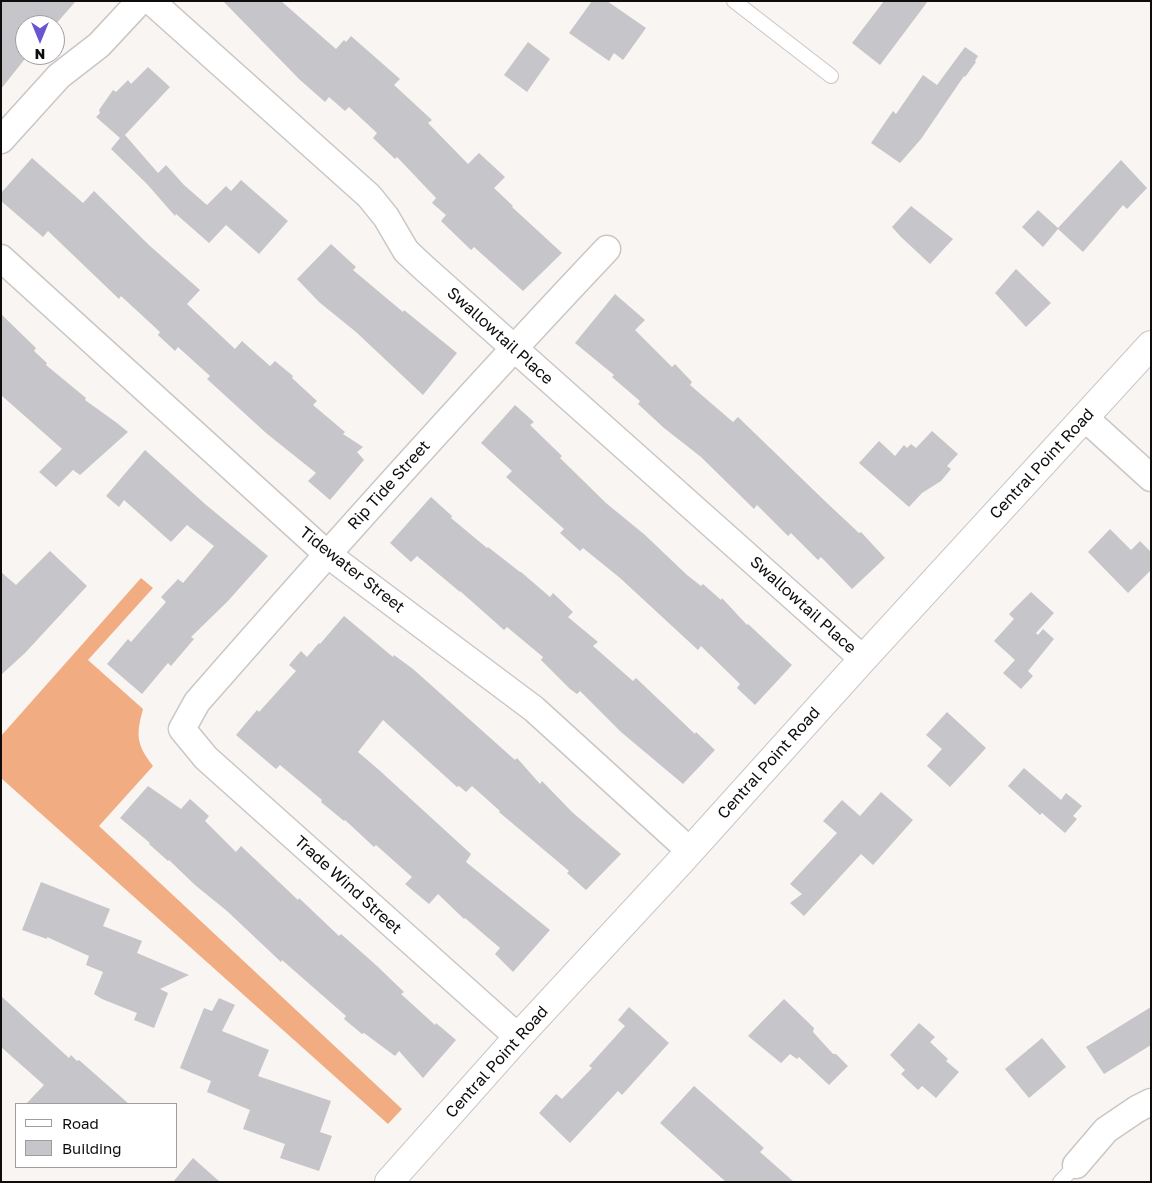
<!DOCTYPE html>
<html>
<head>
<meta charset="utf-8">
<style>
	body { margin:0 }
	#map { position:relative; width:1152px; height:1183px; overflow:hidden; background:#f9f5f2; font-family:"Golos Text",sans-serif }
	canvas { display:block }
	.frame { position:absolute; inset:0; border:2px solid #0f0d0c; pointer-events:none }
	.legend { position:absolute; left:15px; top:1103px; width:162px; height:65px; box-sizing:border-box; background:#fff; border:1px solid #9f9e9e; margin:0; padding:6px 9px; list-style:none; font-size:15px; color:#0f0d0c }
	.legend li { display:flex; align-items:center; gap:10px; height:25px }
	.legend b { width:25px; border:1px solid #9f9e9e }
	.north { position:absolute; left:15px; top:15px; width:50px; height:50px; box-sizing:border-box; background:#fff; border:1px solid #9f9e9e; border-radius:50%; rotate:180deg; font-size:14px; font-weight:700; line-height:20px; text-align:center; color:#0f0d0c }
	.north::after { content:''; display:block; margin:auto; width:18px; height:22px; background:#6756cf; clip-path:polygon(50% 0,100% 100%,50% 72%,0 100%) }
</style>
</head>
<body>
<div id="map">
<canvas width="1152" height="1183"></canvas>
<div class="frame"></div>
<ul class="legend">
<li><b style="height:6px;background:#fff"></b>Road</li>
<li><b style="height:14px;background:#c5c5ca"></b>Building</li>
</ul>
<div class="north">N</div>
</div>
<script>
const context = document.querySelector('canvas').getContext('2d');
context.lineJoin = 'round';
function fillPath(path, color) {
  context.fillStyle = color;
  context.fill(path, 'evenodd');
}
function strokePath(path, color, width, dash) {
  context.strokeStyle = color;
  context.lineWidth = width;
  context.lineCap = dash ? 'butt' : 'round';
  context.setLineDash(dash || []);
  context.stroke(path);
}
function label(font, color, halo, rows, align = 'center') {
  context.font = font + ' "Golos Text",sans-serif';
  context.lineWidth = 4.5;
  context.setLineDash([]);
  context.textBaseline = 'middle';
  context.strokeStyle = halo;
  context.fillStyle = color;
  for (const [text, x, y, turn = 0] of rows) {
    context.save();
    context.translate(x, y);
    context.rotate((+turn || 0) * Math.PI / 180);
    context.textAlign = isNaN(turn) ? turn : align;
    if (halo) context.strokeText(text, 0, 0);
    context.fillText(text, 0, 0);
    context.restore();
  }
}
const forest = new Path2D(`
	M141,578l12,10 -65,72 55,49c-7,26 -7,35 10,57l-54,60 303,283 -14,15 -387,-346v-42z`);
const building = new Path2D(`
	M1,1h75l-21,24h-30v30h3l-27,34z
	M223,1h58l55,48 8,-9 2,2 5,-6 49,43 -6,6 38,35 -4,3 40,41 11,-11 26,24 -11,11 19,18 -1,1 50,46 -39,38 -49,-44 -3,3 -30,-29 5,-6 -14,-12 4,-5 -39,-41 -2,2 -22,-21 4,-5 -28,-26 -4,4 -16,-14 -4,5 -26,-23z
	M592,1h15l39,27 -23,32 -9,-7 -5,8 -40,-28z
	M884,1h44l-48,64 -28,-22z
	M528,42l22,17 -23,33 -23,-17z
	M965,47l13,9 -3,5 1,1 -11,15 -1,-1 -43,63 -21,24 -29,-20 22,-32 3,3 27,-39 14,10z
	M148,67l22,20 -45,48 33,38 8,-8 18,20 23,20 19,-19 5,5 10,-11 47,41 -29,33 -33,-29 -17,18 -33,-29 -1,2 -28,-32 -36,-35 9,-11 -24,-21 4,-4 -1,-3 14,-20 3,2 12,-12 3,4z
	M32,158l51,45 11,-12 56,55 50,44 -13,14 48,45 7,-8 28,25 5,-5 18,15 -1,2 25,23 -4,4 32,27 -2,2 20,13 -6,5 7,8 -34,40 -22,-19 8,-8 -50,-40 -59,-54 3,-3 -32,-29 -3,4 -17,-16 2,-3 -39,-36 -2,3 -71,-68 -5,6 -42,-36v-8z
	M1121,160l26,28 -20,21 -4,-4 -40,47 -25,-23 -15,18 -21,-20 16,-17 20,18z
	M911,206l42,33 -23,25 -29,-27 -9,-10z
	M331,244l25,23 -3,3 50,42 1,-2 53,43 -34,42 -67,-63 -37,-30 -22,-23z
	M1016,269l35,34 -25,24 -31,-34z
	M615,294l30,26 -10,10 37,37 3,-3 17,18 -2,3 43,37 5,-5 90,87 31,29 2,-1 24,26 -33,31 -31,-32 -3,3 -27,-27 -3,3 -31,-31 -3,4 -53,-52 -37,-29 -26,-24 2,-3 -28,-24 2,-2 -39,-32z
	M1,314l35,34 -2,3 13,12 -1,2 40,33 -1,2 32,23 11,9 -48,43 -7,-5 -17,17 -17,-15 23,-23 -61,-54z
	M515,405l19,17 -4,3 32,31 -2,2 46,45 39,32 42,40 14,11 2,-2 18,16 1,-2 25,27 1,-1 44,41 -37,40 -18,-17 3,-4 -39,-38 -3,4 -78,-72 -37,-30 -3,3 -20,-18 4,-4 -58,-52 6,-6 -31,-28z
	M932,431l26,23 -11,12 4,3 -10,12 -19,12 -13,14 -50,-44 20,-22 16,15 9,-11 3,3 4,-4 5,4z
	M145,450l60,54 63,52 -40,45 -37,36 3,2 -23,27 -3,-3 -26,31 -35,-30 21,-25 3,3 35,-40 -5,-5 17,-18 5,4 31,-37 -27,-21 -16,17 -47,-42 -5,7 -13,-11z
	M431,497l21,19 -1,2 36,30 1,-1 32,25h1l29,25 3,-4 20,19 -5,5 30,25 -5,4 40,35 3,-3 59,56 1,-2 19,18 -32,34 -62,-52 -41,-41 -3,3 -7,-5 -29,-29 2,-3 -36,-30 -3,3 -44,-39v1l-43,-36 -6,6 -21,-19z
	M1110,529l21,21 9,-9 11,11v18l-23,23 -40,-41z
	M50,551l37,35 -62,67 -24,22v-103l15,13z
	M1031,592l23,21 -18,20 2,2 5,-6 11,10 -26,32 5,5 -12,13 -18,-16 12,-13 -21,-19 20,-22 -5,-5z
	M344,616l49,41 1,-2 19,14 102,91 2,-2 23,26 2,-3 30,31 49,42 -35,36 -19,-17 2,-2 -70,-59 1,-1 -28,-25 -6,6 -7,-6 -2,1 -74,-67 -25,32 21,18 92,84 -5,8 84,68 -37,42 -18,-18 5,-6 -35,-30 -1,1 -26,-25 -9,10 -24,-20 7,-7 -36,-32 -2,2 -29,-27 -1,1 -23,-19 1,-2 -42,-35 -4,4 -40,-34 21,-25 2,2 37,-41 -7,-6 12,-14 6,6 12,-14 1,1z
	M947,712l39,36 -36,39 -23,-21 15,-17 -16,-14z
	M1024,768l37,32 5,-7 16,13 -9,10 4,3 -12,14 -23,-20 -2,2 -32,-29z
	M148,786l33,23 9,-10 19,17 -4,5 31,31 5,-6 57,54 1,-2 40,38 2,-2 36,32 27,26 -3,2 34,31 1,-2 20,17 -33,38 -24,-27 -4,5 -31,-23 -2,1 -18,-15 2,-3 -64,-56 -1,2 -54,-51 -32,-26 -26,-25 -1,1 -19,-17 1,-1 -30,-25z
	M881,792l32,28 -40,45 -12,-11 -57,62 -14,-13 12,-9 -12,-10 47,-51 -14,-12 19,-21 18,16z
	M41,882l69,27 -7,17 39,15 -5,12 52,22 -29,14 8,4 -14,35 -20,-8 3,-7 -35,-14 -8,-5 9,-22 -17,-7 3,-9 -42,-19v2l-25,-9z
	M1,996l68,62 2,-3 6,6 2,-1 50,44h-103l18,-19 -43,-38z
	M219,998l16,7 -13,26 47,19 -11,26 73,25 -11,31 12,4 -13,35 -39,-13 5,-14 -42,-15 7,-19 -43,-18 4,-11 -31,-13 24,-60 8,3z
	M784,999l30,29 -1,4 20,22h3l12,12 -19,19 -30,-28 -2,2 -7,-5 -9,9 -33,-27z
	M629,1007l40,36 -47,52 -4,-4 -48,52 -31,-30 17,-19 6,5 30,-31 -3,-2 36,-40 -7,-6z
	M1151,1007v38l-47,29 -18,-27z
	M919,1023l16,14 -5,5 18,17 -2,2 13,11 -23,26 -14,-12 -4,4 -17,-16 4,-4 -15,-15z
	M1042,1038l24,29 -37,31 -24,-29z
	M694,1086l70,62 -4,4 34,30h-68l-66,-59z
	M193,1158l27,24h-47z`);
const service = new Path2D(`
	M734,1l97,75
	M1060,1182l16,-17`);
const minor = new Path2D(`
	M151,1l218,195 17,21 20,34 17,16 440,392
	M1,140l58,-64 40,-31 41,-44
	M1,258l326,296 207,155 156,142
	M1085,418l66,60
	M518,1037l-312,-279 -24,-29 15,-27c134,-153 270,-305 410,-453
	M1076,1165l30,-35 31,-21 14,-7`);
const tertiary = new Path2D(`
	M389,1182l129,-145 163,-176 182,-202 288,-314`);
const streetNames = [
	["Swallowtail Place",500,336,42],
	["Central Point Road",1042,464,-47],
	["Rip Tide Street",389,485,-48],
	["Tidewater Street",352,570,38],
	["Swallowtail Place",803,605,42],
	["Central Point Road",769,763,-48],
	["Trade Wind Street",348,885,42],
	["Central Point Road",497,1062,-48]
];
fillPath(forest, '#f2ac82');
fillPath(building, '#c5c5ca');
strokePath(service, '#cac6c4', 16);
strokePath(minor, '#cac6c4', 29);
strokePath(tertiary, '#cac6c4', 30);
strokePath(service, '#fff', 14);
strokePath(minor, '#fff', 26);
strokePath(tertiary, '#fff', 28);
label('16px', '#0f0d0c', '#fff', streetNames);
</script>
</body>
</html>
